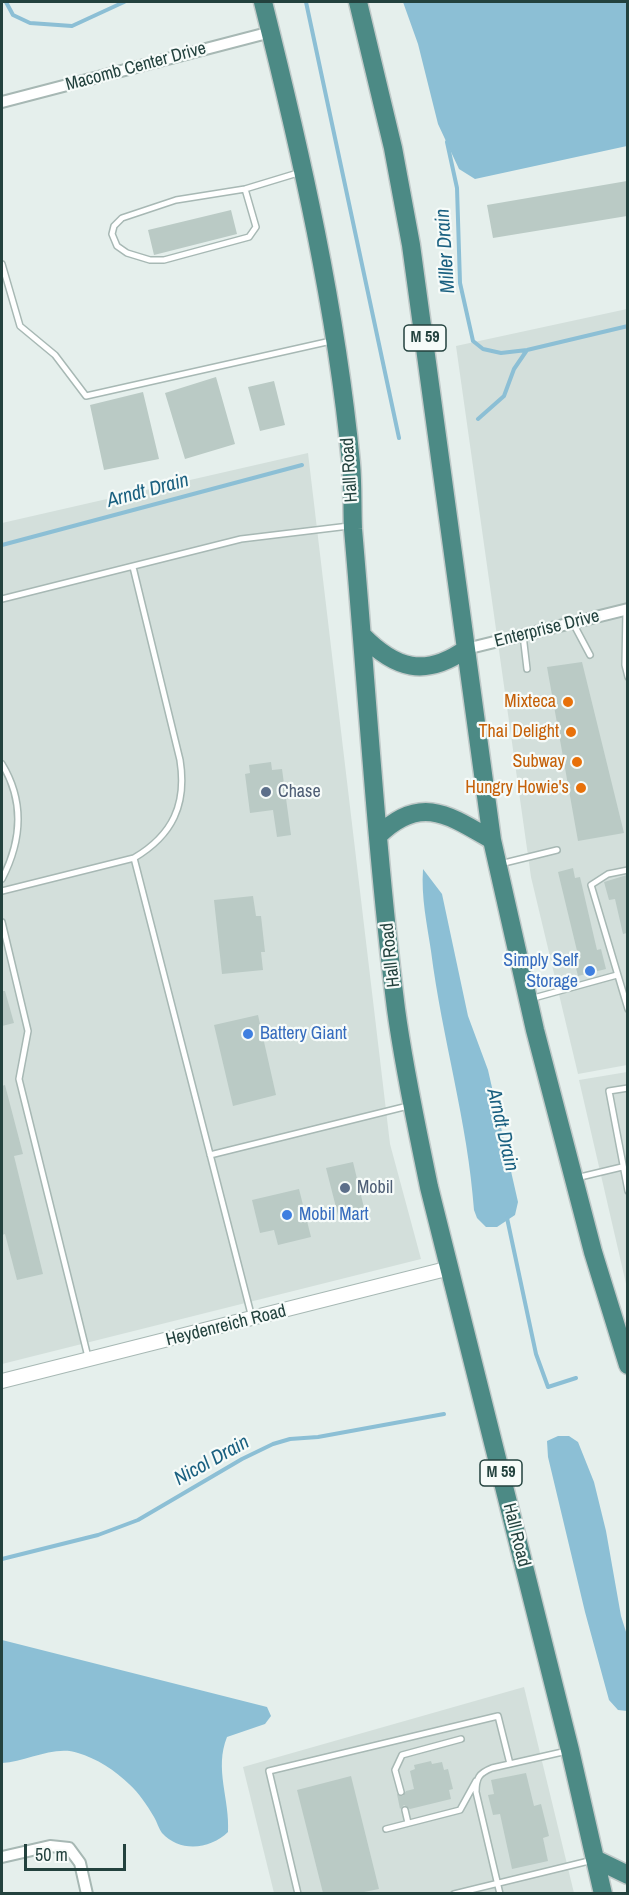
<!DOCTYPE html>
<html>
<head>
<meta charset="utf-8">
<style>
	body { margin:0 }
	#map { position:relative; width:629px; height:1895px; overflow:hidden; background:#e5efec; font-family:"Archivo Narrow",sans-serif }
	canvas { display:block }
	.frame { position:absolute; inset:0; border:3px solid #23423e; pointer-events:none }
	.scale { position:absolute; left:24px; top:1844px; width:102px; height:27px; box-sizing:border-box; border:3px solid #23423e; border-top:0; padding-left:8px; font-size:18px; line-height:21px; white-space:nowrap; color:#23423e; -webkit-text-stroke:4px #f6fbf9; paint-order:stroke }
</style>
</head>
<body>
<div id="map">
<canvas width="629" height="1895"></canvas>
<div class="frame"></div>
<div class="scale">50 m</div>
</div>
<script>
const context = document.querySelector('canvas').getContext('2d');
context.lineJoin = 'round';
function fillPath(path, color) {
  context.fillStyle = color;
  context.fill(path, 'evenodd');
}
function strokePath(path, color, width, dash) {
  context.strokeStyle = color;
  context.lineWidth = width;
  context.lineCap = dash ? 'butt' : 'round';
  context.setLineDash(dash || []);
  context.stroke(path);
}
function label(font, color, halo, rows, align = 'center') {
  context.font = font + ' "Archivo Narrow",sans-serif';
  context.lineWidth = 4.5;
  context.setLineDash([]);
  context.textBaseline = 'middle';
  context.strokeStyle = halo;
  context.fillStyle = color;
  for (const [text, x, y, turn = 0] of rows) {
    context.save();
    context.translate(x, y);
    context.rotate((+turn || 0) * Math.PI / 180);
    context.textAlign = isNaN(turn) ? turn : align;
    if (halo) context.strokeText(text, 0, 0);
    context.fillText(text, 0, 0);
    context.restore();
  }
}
const built = new Path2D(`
	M627,309v756l-49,9 -47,-197 -75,-531z
	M308,453l82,691 31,115 -419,105v-841z
	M627,1072v216l-48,-208z
	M524,1687l50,206h-300l-31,-126z`);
const water = new Path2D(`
	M403,2h224v144l-152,33 -16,-10 -21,-45 -20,-80z
	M423,869l19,25 26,122 20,54 30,132 -3,13 -18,12h-11l-9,-9 -3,-8c-6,-87 -32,-172 -43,-259 -4,-27 -10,-54 -8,-82z
	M558,1436h11l9,6 16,40 12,49 15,85 6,19v76l-9,-1 -9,-10 -24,-88 -37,-155 -1,-16z
	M2,1640l265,67 4,9 -6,8 -38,13c-13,32 3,62 1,95 -17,17 -48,21 -66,1 -3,-4 -5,-11 -8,-16 -7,-12 -15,-24 -25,-33 -13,-13 -33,-26 -51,-31 -24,-8 -52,9 -76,10z`);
const stream = new Path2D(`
	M6,2l7,13 17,8 42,3 52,-24
	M306,2l93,436
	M447,142l10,46 3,95 13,58 10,8 18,4 26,-3 101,-24
	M478,419l26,-23 10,-27 13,-19
	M2,545l300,-80
	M507,1218l29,136 12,33 28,-9
	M2,1559l96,-24 40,-15 104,-61 31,-15 17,-5 28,-2 126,-23`);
const building = new Path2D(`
	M627,181v35l-134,22 -6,-33z
	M231,210l6,24 -83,21 -6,-25z
	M216,377l19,67 -50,15 -20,-66z
	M274,381l11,44 -25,6 -12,-44z
	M143,392l16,67 -55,11 -14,-65z
	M582,662l42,171 -46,8 -31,-174z
	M271,762l1,8 10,-1 9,66 -14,2 -4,-27 -23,3 -5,-39 5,-1 -1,-8z
	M573,868l2,10 5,-1 17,73 4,-1 5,20 -28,7 -5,-20 5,-1 -20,-83z
	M627,875v58l-4,1 -8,-35 -6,1 -5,-18z
	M253,896l3,20h5l4,36h-4l2,18 -41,4 -8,-74z
	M2,991h3l9,32 -12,3z
	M258,1015l18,80 -43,11 -19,-81z
	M5,1085l18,69 -9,2 29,118 -26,6 -12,-46 -3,1v-149z
	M353,1162l12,50 -26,7 -13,-51z
	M299,1189l12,48 -33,8 -4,-15 -14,3 -8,-33z
	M431,1761l1,3 10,-2 2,8 4,-1 5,20 -4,1 2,9 -41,10 -6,-4 -4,4 -3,-15 6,2 3,-5 8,-2 -4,-18 5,-2 -1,-4z
	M526,1773l8,33 7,-2 8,32 -6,2 5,23 -36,8 -12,-55 -7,1 -5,-20 6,-1 -3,-14z
	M351,1776l28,113 -20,4h-36l-26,-103z`);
const service = new Path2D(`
	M245,189l11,38 -7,10 -85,23h-14l-23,-7 -10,-7 -5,-12 2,-8 8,-8 54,-18 69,-11 56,-17
	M2,264l18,62 35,29 31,41 245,-55
	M133,567l47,193c7,44 -7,75 -46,98l118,460
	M2,599l239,-60 108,-13
	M626,609l-1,56 3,12
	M573,623l17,32
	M523,635l4,34
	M2,764c23,38 19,78 0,115
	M500,864l57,-14
	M628,870l-20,4 -17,11 37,124
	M2,891l132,-33
	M2,922l26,109 -9,48 69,278
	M530,999l87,-24
	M628,1088l-19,3 19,100
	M210,1155l198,-49
	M576,1178l46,-11
	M401,1792l-6,-22 7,-15 59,-16
	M405,1810l3,13
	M386,1829l74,-19 16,-29
	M298,1894l-29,-123 229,-55 12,48
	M454,1894l139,-34
	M500,1894l-24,-102c0,-14 3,-19 16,-24l75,-17`);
const minor = new Path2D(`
	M2,102l269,-70
	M466,649l162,-40
	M2,1857l48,-11 19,2 11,15 7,31`);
const tertiary = new Path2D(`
	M2,1381l448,-113`);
const trunk = new Path2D(`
	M263,2c38,151 73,305 88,461 2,22 1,44 2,66 14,160 23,321 43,480 8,60 21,119 33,178l141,563 33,144
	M358,2l35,146 18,97 81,595 43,190 58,222 35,113
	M362,635c33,34 63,43 104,14
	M378,836c42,-42 71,-21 114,4
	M595,1859l33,16`);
const markers = [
	[568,702,6,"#e8710a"],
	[571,732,6,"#e8710a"],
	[577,762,6,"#e8710a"],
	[581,788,6,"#e8710a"],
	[266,792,6,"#5c6f8a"],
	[590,971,6,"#3f7fe0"],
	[248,1034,6,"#3f7fe0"],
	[345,1188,6,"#5c6f8a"],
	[287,1215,6,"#3f7fe0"]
];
const shields = [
	[425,338,42],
	[501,1473,42]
];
const shieldNames = [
	["M 59",425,338],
	["M 59",501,1473]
];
const streetNames = [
	["Macomb Center Drive",136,67,-15],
	["Hall Road",350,470,-94],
	["Enterprise Drive",547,629,-14],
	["Hall Road",391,955,-96],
	["Heydenreich Road",226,1326,-14],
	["Hall Road",516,1535,76]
];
const foodNames = [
	["Mixteca",556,702],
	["Thai Delight",559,732],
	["Subway",565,762],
	["Hungry Howie's",569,788]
];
const serviceNames = [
	["Chase",278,792],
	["Mobil",357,1188]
];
const shopNames = [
	["Simply Self",578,961,"right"],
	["Storage",578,982,"right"],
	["Battery Giant",260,1034],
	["Mobil Mart",299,1215]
];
const waterNames = [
	["Miller Drain",446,251,-94],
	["Arndt Drain",148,491,-15],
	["Arndt Drain",502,1130,77],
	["Nicol Drain",212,1461,-29]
];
fillPath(built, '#d3dfdb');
fillPath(water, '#8cbfd5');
strokePath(stream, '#8cbfd5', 4);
fillPath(building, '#bacac5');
strokePath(service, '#a7b8b4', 8);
strokePath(minor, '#a7b8b4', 14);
strokePath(tertiary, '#a7b8b4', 16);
strokePath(trunk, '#c1cac9', 21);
strokePath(service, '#fff', 5);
strokePath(minor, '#fff', 10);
strokePath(tertiary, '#fff', 14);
strokePath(trunk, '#4c8a85', 18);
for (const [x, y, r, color] of markers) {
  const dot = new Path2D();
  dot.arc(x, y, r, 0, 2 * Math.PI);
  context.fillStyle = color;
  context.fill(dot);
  strokePath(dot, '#f6fbf9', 2);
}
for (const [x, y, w] of shields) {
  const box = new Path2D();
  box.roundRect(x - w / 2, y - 13, w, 26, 4.5);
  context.fillStyle = '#f6fbf9';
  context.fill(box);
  strokePath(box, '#23423e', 1.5);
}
label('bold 16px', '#23423e', null, shieldNames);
label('18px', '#23423e', '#f6fbf9', streetNames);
label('18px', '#c56008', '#f6fbf9', foodNames, 'right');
label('18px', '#4e5e75', '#f6fbf9', serviceNames, 'left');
label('18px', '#366cbe', '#f6fbf9', shopNames, 'left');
label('italic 20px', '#1a6080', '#f6fbf9', waterNames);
</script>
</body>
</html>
